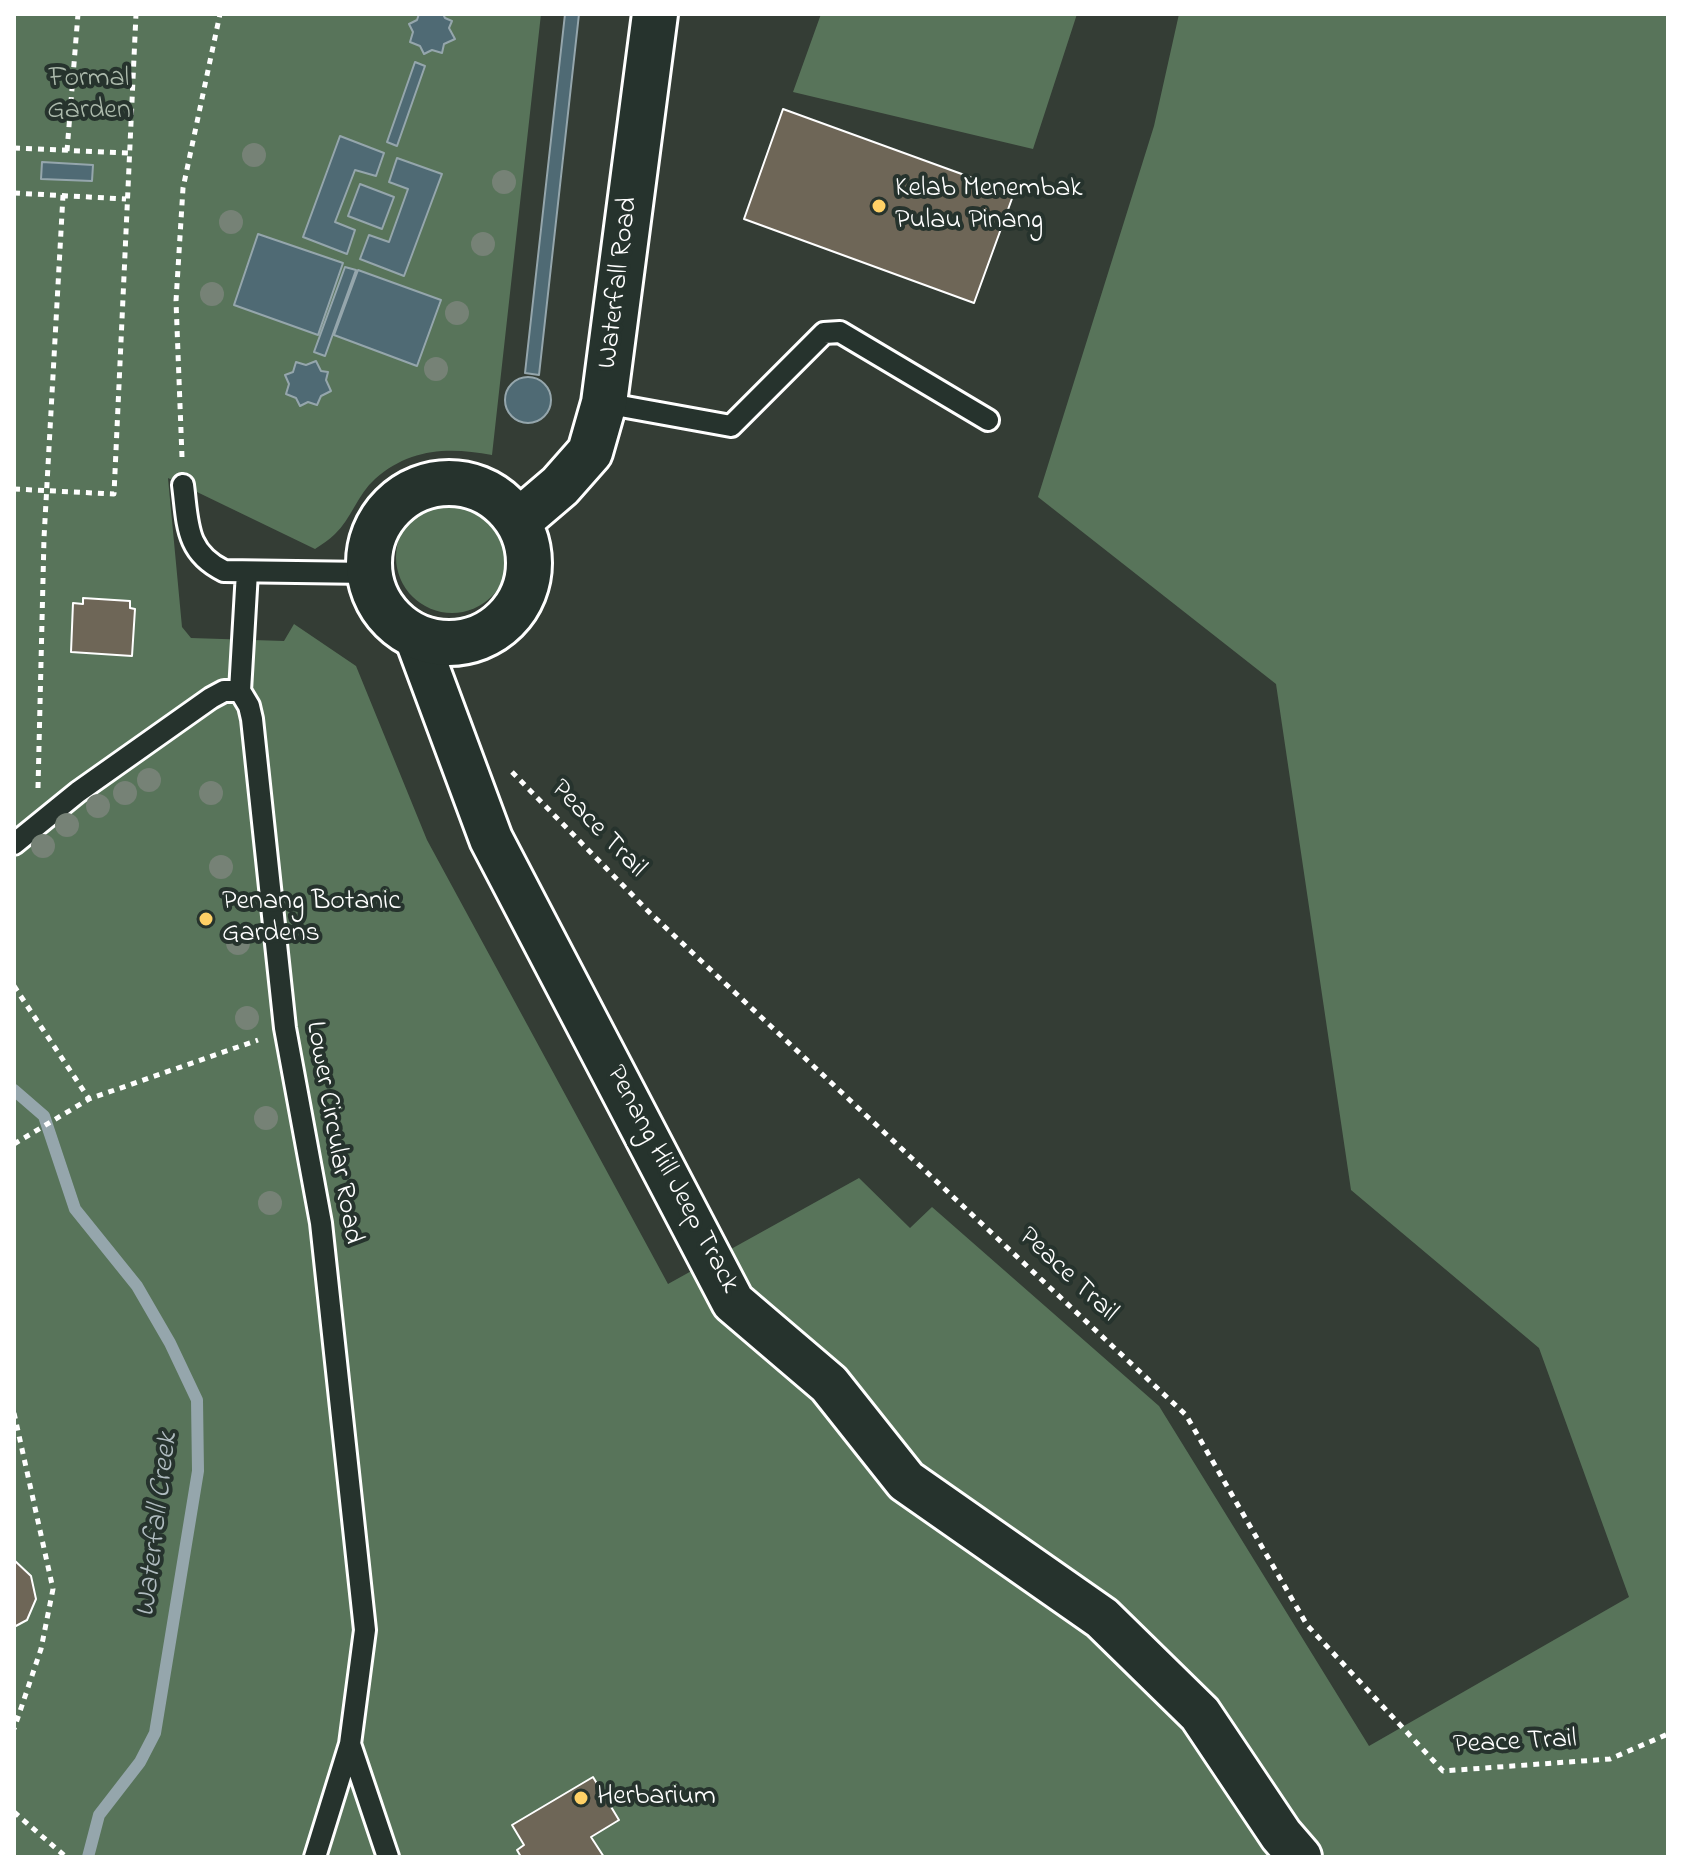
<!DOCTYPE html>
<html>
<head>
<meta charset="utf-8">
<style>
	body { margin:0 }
	#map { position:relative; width:1682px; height:1871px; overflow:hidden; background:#343d35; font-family:"Indie Flower",sans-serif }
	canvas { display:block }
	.frame { position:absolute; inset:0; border:16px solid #fff; pointer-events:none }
</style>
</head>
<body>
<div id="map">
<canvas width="1682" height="1871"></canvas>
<div class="frame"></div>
</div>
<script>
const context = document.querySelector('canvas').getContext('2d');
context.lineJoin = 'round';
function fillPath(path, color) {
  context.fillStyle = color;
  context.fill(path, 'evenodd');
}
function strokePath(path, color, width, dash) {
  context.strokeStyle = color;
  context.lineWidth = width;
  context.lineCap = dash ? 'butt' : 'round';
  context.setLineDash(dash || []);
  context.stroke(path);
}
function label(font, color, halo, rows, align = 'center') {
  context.font = font + ' "Indie Flower",sans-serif';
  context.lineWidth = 8;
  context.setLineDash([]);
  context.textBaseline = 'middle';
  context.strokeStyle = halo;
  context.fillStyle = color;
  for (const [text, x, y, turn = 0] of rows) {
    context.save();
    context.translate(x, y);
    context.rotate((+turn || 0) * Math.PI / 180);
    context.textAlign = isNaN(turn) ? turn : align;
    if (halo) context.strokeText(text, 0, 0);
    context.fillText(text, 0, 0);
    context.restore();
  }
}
const green = new Path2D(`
	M14,14h527l-49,441c-43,-8 -82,-7 -117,24 -17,15 -24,40 -40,55 -6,6 -13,10 -20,15l-147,-71 14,149 9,11 93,3 10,-17 62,42 71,174 241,444 191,-106 51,50 22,-21 227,199 210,340 260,-149 -90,-249 -188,-158 -75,-506 -238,-187 116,-371 25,-112h489v1843h-1654z
	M821,14h256l-44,135 -240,-57z
	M396 557a56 56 0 1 1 112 0a56 56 0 1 1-112 0Z`);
const water = new Path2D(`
	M419,14h24l2,4 7,3 -3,7 6,11 -11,5 -2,9 -10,-3 -8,4 -4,-8 -10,-4 3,-10 -4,-8 8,-4z
	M565,14h14l-40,361 -14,-2z
	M415,62l10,4 -28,80 -10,-4z
	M340,136l44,17 -8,23 -21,-6 -20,52 20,8 -8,24 -44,-17z
	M397,158l45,16 -38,102 -44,-17 9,-24 20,7 19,-53 -19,-7z
	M42,162l51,3 -1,16 -51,-2z
	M360,184l34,13 -12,32 -34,-13z
	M258,234l85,29 -25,72 -84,-30z
	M345,267l11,3 -31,86 -11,-4z
	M358,270l83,30 -24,66 -83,-31z
	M316,361l5,10 7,1 -2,8 5,11 -10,5 -4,9 -9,-3 -8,4 -4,-8 -10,-4 3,-10 -4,-9 8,-3 3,-10 10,3z
	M505 400a23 23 0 1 1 46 0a23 23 0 1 1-46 0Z`);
const stream = new Path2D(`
	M14,1090l30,26 31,93 62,77 33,57 27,57 1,71 -43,262 -15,29 -41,53 -11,42`);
const building = new Path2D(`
	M783,109l231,84 -40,110 -230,-84z
	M83,598l47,3v7l5,1 -3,47 -61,-4 2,-49 10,1z
	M14,1560l17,16 5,23 -9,21 -13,7z
	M593,1777l26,43 -28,17 13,20h-83l-4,-7 7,-5 -12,-20z`);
const path = new Path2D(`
	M14,148l114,5
	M67,151l11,-137
	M14,193l112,6
	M182,457l-6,-156 7,-113 37,-174
	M14,489l100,5 22,-480
	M512,772l138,141 536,502 121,210 136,146 167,-12 58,-25
	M38,788l6,-250 19,-343
	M14,986l75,113
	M14,1144l75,-45 169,-59
	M14,1413l39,176 -12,60 -27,80
	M14,1812l52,45`);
const lane = new Path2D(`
	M604,403l127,23 93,-93 16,-1 148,88
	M183,485c5,38 2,67 41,86l145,2
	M240,691l9,15 3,13 33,309 36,195 44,407 -15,114 -35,113
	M240,691l7,-119
	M14,844l64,-52 133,-94 13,-7h16
	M350,1744l38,113`);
const street = new Path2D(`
	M416,637l75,202 242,463 96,82 77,97 196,137 98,96 81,121 19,22`);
const secondary = new Path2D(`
	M369 563a80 80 0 1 1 160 0a80 80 0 1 1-160 0Z
	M519,521l41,-35 30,-34 14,-49 51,-389`);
const trees = [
	[254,155],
	[504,182],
	[231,222],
	[483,244],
	[212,294],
	[457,313],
	[436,369],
	[149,780],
	[125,793],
	[211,793],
	[98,806],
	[67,825],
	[43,846],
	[221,867],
	[238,943],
	[247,1018],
	[266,1118],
	[270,1203]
];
const markers = [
	[879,206,8,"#ffd166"],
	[206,919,8,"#ffd166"],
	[581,1798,8,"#ffd166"]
];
const parkNames = [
	["Formal",89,80],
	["Garden",89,112]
];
const poiNames = [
	["Kelab Menembak",895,190],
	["Pulau Pinang",895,222],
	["Penang Botanic",222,903],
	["Gardens",222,935],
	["Herbarium",597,1798]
];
const streetNames = [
	["Waterfall Road",620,283,-83],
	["Peace Trail",597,830,46],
	["Lower Circular Road",332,1133,80],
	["Penang Hill Jeep Track",671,1180,62],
	["Peace Trail",1067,1276,43],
	["Peace Trail",1515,1744,-3]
];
const waterNames = [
	["Waterfall Creek",159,1525,-83]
];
fillPath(green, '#58745a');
fillPath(water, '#4f6a74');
strokePath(water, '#95a6ac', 2);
strokePath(stream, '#95a6ac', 12);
fillPath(building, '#6e6657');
strokePath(building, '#fff', 2);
strokePath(lane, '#fff', 26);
strokePath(street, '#fff', 48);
strokePath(secondary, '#fff', 50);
strokePath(path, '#fff', 5, [6, 6]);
strokePath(lane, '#26332d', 20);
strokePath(street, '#26332d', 42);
strokePath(secondary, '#26332d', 44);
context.fillStyle = '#768276';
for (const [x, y] of trees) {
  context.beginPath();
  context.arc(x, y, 12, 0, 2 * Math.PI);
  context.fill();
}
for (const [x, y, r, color] of markers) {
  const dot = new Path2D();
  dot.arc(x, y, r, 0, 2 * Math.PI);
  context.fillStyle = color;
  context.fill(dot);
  strokePath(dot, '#26332d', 3);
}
label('28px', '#acbaac', '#26332d', parkNames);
label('28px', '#fff', '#26332d', poiNames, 'left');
label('28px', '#fff', '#26332d', streetNames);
label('italic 30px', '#b0bcc0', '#26332d', waterNames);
</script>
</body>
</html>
